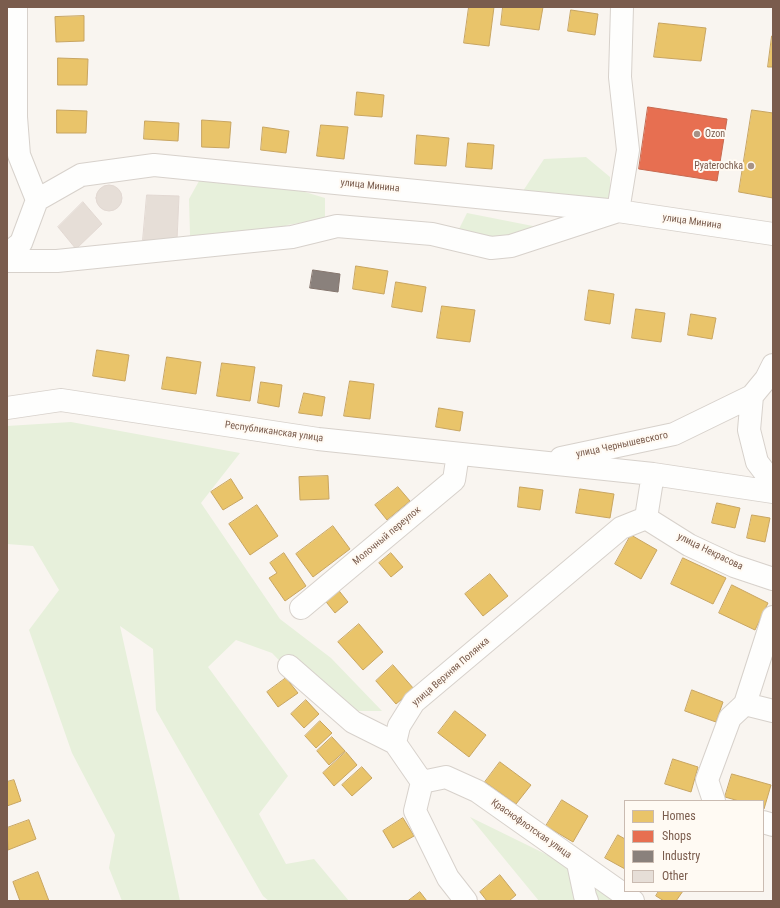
<!DOCTYPE html>
<html>
<head>
<meta charset="utf-8">
<style>
	body { margin:0 }
	#map { position:relative; width:780px; height:908px; overflow:hidden; background:#f9f5f0; font-family:"Roboto Condensed",sans-serif }
	canvas { display:block }
	.frame { position:absolute; inset:0; border:8px solid #7a5c4d; pointer-events:none }
	.legend { position:absolute; left:624px; top:800px; width:140px; height:92px; box-sizing:border-box; background:#fffaf3; border:1px solid #cabbb1; margin:0; padding:5px 7px; list-style:none; font-size:12px; color:#7a5c4d }
	.legend li { display:flex; align-items:center; gap:8px; height:20px }
	.legend b { width:20px; border:1px solid #cabbb1 }
</style>
</head>
<body>
<div id="map">
<canvas width="780" height="908"></canvas>
<div class="frame"></div>
<ul class="legend">
<li><b style="height:11px;background:#e9c46a"></b>Homes</li>
<li><b style="height:11px;background:#e76f51"></b>Shops</li>
<li><b style="height:11px;background:#8a817c"></b>Industry</li>
<li><b style="height:11px;background:#e6ded7"></b>Other</li>
</ul>
</div>
<script>
const context = document.querySelector('canvas').getContext('2d');
context.lineJoin = 'round';
function fillPath(path, color) {
  context.fillStyle = color;
  context.fill(path, 'evenodd');
}
function strokePath(path, color, width, dash) {
  context.strokeStyle = color;
  context.lineWidth = width;
  context.lineCap = dash ? 'butt' : 'round';
  context.setLineDash(dash || []);
  context.stroke(path);
}
function label(font, color, halo, rows, align = 'center') {
  context.font = font + ' "Roboto Condensed",sans-serif';
  context.lineWidth = 4;
  context.setLineDash([]);
  context.textBaseline = 'middle';
  context.strokeStyle = halo;
  context.fillStyle = color;
  for (const [text, x, y, turn = 0] of rows) {
    context.save();
    context.translate(x, y);
    context.rotate((+turn || 0) * Math.PI / 180);
    context.textAlign = isNaN(turn) ? turn : align;
    if (halo) context.strokeText(text, 0, 0);
    context.fillText(text, 0, 0);
    context.restore();
  }
}
const green = new Path2D(`
	M586,157l24,20v23l-87,-9 21,-32z
	M199,181l86,5 40,12v21l-38,6 -17,21 -75,5 -5,-16 -1,-36z
	M467,213l76,15 -48,14 -38,-9z
	M71,422l169,31 -39,50 79,116 51,39 51,53h-54l-56,-58 -36,-13 -28,27 80,109 -29,38 27,50 28,-5 35,42h-80l-6,-5 -107,-186 -3,-61 -33,-23 37,166 23,109h-58l-13,-33 6,-33 -43,-82 -43,-123 30,-40 -26,-44 -26,-2v-118z
	M470,817l98,48 51,36h-80z`);
const homes = new Path2D(`
	M469,7h25l-5,39 -25,-3z
	M503,7h40l-4,23 -38,-5z
	M571,10l27,4 -3,21 -27,-4z
	M84,16v25l-28,1 -1,-25z
	M659,23l47,5 -5,33 -47,-4z
	M772,36h1v31h-5z
	M58,58l30,1 -1,26h-29z
	M357,92l27,3 -2,22 -27,-2z
	M57,110l30,1 -1,22h-29z
	M752,110l21,3v85l-34,-6z
	M202,120l29,2 -2,26 -27,-1z
	M145,121l34,2 -1,18 -34,-2z
	M321,125l27,2 -4,32 -27,-3z
	M263,127l26,4 -3,22 -25,-3z
	M417,135l32,3 -3,28 -31,-2z
	M468,143l26,2 -2,24 -26,-2z
	M356,266l32,5 -4,23 -31,-5z
	M396,282l30,5 -4,25 -30,-5z
	M589,290l25,4 -4,30 -25,-4z
	M442,306l33,4 -5,32 -33,-4z
	M636,309l29,4 -4,29 -29,-4z
	M691,314l25,4 -4,21 -24,-4z
	M97,350l32,5 -4,26 -32,-5z
	M167,357l34,5 -5,32 -34,-5z
	M222,363l33,4 -5,34 -33,-5z
	M350,381l24,3 -4,35 -26,-3z
	M261,382l21,3 -3,22 -21,-4z
	M304,393l21,4 -3,19 -23,-3z
	M439,408l24,4 -3,19 -24,-4z
	M328,476l1,23 -29,1 -1,-23z
	M231,479l12,19 -20,12 -12,-18z
	M398,487l12,14 -23,19 -12,-15z
	M520,487l23,3 -3,20 -22,-3z
	M580,489l34,5 -4,24 -34,-5z
	M717,503l23,5 -5,20 -23,-5z
	M257,505l21,31 -28,19 -21,-31z
	M752,515l18,3 -5,24 -18,-4z
	M333,526l17,23 -37,28 -17,-23z
	M631,535l26,15 -16,29 -26,-15z
	M284,553l22,33 -21,15 -16,-23 8,-5 -7,-10z
	M391,553l12,14 -12,10 -12,-14z
	M683,558l43,20 -13,26 -42,-20z
	M490,574l18,22 -25,20 -18,-22z
	M732,585l36,18 -13,27 -36,-17z
	M336,587l12,15 -13,11 -12,-15z
	M359,624l24,28 -20,18 -25,-28z
	M393,665l21,24 -18,15 -20,-23z
	M286,678l12,15 -20,14 -11,-15z
	M692,690l31,12 -7,20 -31,-11z
	M306,700l13,14 -15,14 -13,-14z
	M455,711l31,24 -17,22 -31,-24z
	M320,721l12,12 -16,15 -11,-12z
	M332,737l13,14 -16,14 -12,-14z
	M346,752l11,13 -23,21 -11,-13z
	M673,759l25,8 -7,25 -26,-8z
	M500,762l31,23 -15,19 -31,-22z
	M362,767l10,11 -20,18 -10,-11z
	M732,774l39,11 -7,24 -1,-1v-7h-24l-14,-4z
	M14,780l7,21 -14,5v-24z
	M562,800l26,16 -15,26 -27,-16z
	M403,818l11,18 -21,12 -10,-17z
	M29,820l7,19 -28,11 -1,-22z
	M618,835l7,4v30l-20,-11z
	M38,872l11,29h-29l-7,-19z
	M500,875l16,20 -7,6h-22l-7,-9z
	M659,891h24l-7,10h-12l-8,-5z
	M420,892l7,9h-19z`);
const shops = new Path2D(`
	M648,107l79,12 -10,62 -78,-12z`);
const industry = new Path2D(`
	M313,270l27,4 -2,18 -28,-4z`);
const building = new Path2D(`
	M96 198a13 13 0 1 1 26 0a13 13 0 1 1-26 0Z
	M147,195l32,1 -2,44h-34z
	M83,202l19,22 -26,25 -18,-22z`);
const minor = new Path2D(`
	M16,7v110l3,38 18,45
	M7,254l14,-11 16,-43 44,-25 73,-10 464,46 155,23
	M7,261h50l235,-24 45,-11 95,8 59,14 20,-2 107,-35 10,-61 -8,-73 2,-70
	M752,396l-3,34 8,32 16,21
	M7,408l54,-8 257,39 335,35 120,18
	M561,458l113,-24 78,-38 14,-17 7,-14
	M646,518l43,27 45,21 39,13
	M646,518l7,-44
	M301,608l153,-128 4,-26
	M773,617l-28,87 28,7
	M289,666l64,56 42,21
	M422,782l24,-5 31,14 156,110
	M714,801l-7,-21 23,-62 15,-14
	M763,822l10,3
	M578,863l7,33 2,5
	M466,901l-18,-23 -33,-67 7,-29 -27,-39 4,-17 15,-24 207,-174 25,-10`);
const markers = [
	[697,134,4,"#a69286"],
	[751,166,4,"#a69286"]
];
const poiNames = [
	["Ozon",705,134],
	["Pyaterochka",743,166,"right"]
];
const streetNames = [
	["улица Минина",370,186,6],
	["улица Минина",692,222,8],
	["Республиканская улица",274,432,8],
	["улица Чернышевского",622,445,-12],
	["Молочный переулок",387,536,-40],
	["улица Некрасова",710,552,26],
	["улица Верхняя Полянка",451,672,-41],
	["Краснофлотская улица",531,829,35]
];
fillPath(green, '#e7f0db');
fillPath(homes, '#e9c46a');
strokePath(homes, '#c8a561', 1);
fillPath(shops, '#e76f51');
strokePath(shops, '#c66950', 1);
fillPath(industry, '#8a817c');
strokePath(industry, '#85766e', 1);
fillPath(building, '#e6ded7');
strokePath(building, '#e2d8d2', 1);
strokePath(minor, '#d7d1cb', 24);
strokePath(minor, '#fefefd', 22);
for (const [x, y, r, color] of markers) {
  const dot = new Path2D();
  dot.arc(x, y, r, 0, 2 * Math.PI);
  context.fillStyle = color;
  context.fill(dot);
  strokePath(dot, '#fffaf3', 1.5);
}
label('10px', '#7a5c4d', '#fffaf3', poiNames, 'left');
label('10px', '#7a5c4d', '#fffaf3', streetNames);
</script>
</body>
</html>
